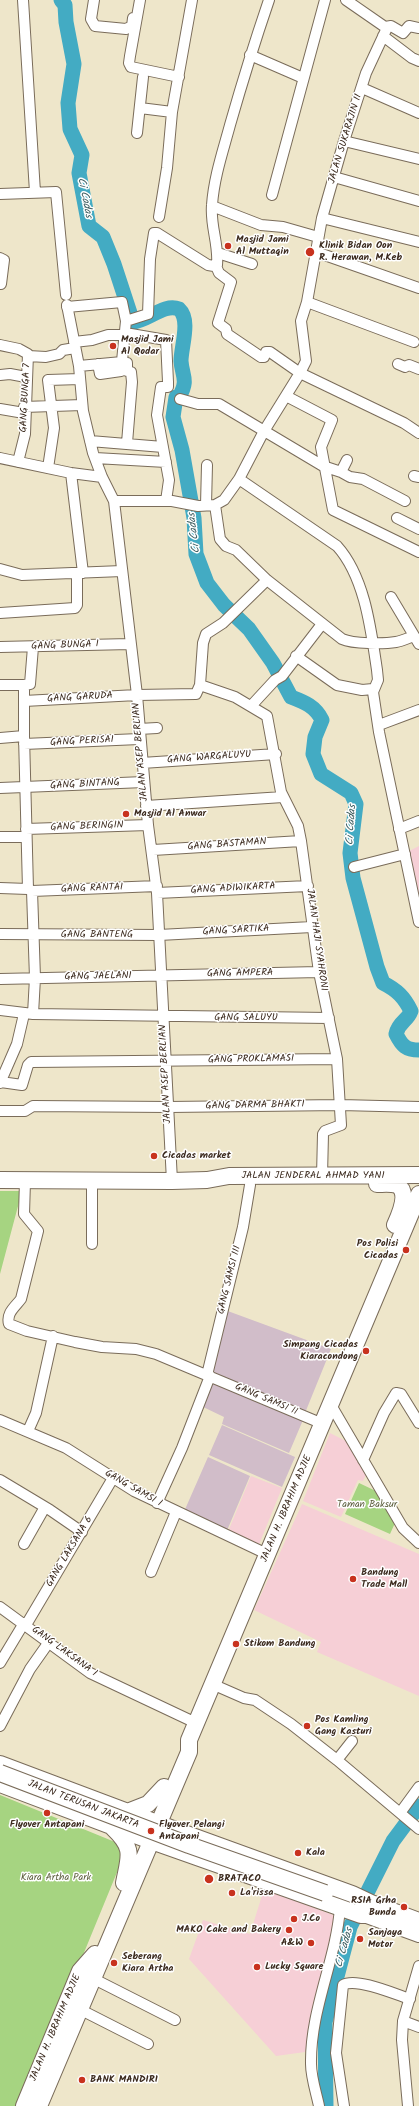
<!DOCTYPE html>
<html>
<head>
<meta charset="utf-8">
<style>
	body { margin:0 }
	canvas { display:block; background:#eee6ca }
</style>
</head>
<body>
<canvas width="419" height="2106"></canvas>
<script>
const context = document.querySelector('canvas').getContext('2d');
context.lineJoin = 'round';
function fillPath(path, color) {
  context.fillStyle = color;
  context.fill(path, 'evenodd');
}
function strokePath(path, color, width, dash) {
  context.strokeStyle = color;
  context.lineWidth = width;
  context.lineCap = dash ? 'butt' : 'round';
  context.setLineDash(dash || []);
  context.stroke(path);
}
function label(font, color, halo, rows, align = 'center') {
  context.font = font + ' Kalam,sans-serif';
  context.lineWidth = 3;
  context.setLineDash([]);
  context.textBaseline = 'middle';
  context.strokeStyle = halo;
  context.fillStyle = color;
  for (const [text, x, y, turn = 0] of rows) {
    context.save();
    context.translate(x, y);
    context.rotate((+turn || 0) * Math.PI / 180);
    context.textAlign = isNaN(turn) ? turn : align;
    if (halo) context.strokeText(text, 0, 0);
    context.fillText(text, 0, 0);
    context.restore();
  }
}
const built = new Path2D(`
	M419,846v66l-12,-60z
	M330,1433l20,10 16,32 -3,6 -5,-1 -17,37 -38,-16z
	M251,1476l31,12 -24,59 -31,-13z
	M302,1504l117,50v142l-102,-44 4,-10 -67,-32z
	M264,1889l80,30 -39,133 -29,4 -87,-97 14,-39 47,14z`);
const industrial = new Path2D(`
	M225,1310l106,39 -26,64 -96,-39z
	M213,1379l90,41 -14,33 -67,-29 2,-7 -23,-11z
	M222,1425l73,32 -13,30 -73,-32z
	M208,1457l42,19 -24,57 -43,-19z`);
const green = new Path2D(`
	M0,1191h22l-22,83z
	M359,1483l19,9 17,31 -5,11 -45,-20z
	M0,1795l115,47 7,11 -2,12 -99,241h-21z`);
const river = new Path2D(`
	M61,0l4,5 1,17 8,42 -6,39 2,26 12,26 -3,18 10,53 14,11 11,27 19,58c15,-1 31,-19 46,-13 12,11 2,38 2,52 1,15 8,19 -2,36h-3l-3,20 9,33 12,68 2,36 11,29 17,22 25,24 24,34 18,34c13,5 24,9 31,23l-7,17 -2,17 8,20 30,19 5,11 -6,49 3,25 24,89 6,16c14,7 21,14 28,28 -4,11 -12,10 -15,23 6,12 10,16 23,16
	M326,2106l-1,-84 25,-95 43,-86 26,-35`);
const street = new Path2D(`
	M23,0l12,192
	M94,0l-3,19 4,7 31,3 6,-3 1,-8
	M140,0l-10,56 -1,7 2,4 48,10
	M385,27l6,-1 12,7 6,-7 10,2
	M383,36l29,22 7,3
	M250,55l53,23
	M362,88l57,25
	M140,108l32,4
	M137,133l6,-56
	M344,141l75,18
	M334,177l85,24
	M0,194l56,-2 10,103
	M272,195l53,-195
	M212,206l49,19 22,2 35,10
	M159,217l8,-49 5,-56 20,-112
	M322,218l97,24
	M316,252l103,36
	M218,253l34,11
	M0,258l4,2 -3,24
	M216,266l3,7 12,9 -13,41 8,6 1,5 34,23h3l2,-5h4l30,21 104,50 15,10
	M307,302l107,40
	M67,305l12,61 4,45 10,42 9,24 12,24 23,194 11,130 9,68 15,288
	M67,307l55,-5 4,19
	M125,333l41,7 2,42v5h-7l-4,28 12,65 -3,21
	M74,342l18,-2 16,-5h17
	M0,345l19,4 9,5 -3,80 -7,28
	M28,356l18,1 13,-3 4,-4 12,-2
	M98,364l2,10 21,-3 5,-50 22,-7 2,-55 4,-26h3l51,32 6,1 3,-1c2,-21 -7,-39 -5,-60 2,-28 11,-54 18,-80 12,-42 25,-84 39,-125
	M398,364l7,3 4,-2 10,4
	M79,366l43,-4 5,1v8l4,1 1,10 -5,61
	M0,375l10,-1 16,3
	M286,396l46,24 -11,27 12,63 86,42
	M180,399l18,5h21l104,62 18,6 6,-12
	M24,407l58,-2
	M0,409l24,4
	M90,441l73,6
	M0,458l71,15 31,4
	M95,458l71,4
	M48,468l6,-40 -6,-48 32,-1
	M341,472l9,5 13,2 42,22
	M71,473l12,100
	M414,476l5,1
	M239,479l98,67c28,31 34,84 40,124l1,10 -5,12 6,40 40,190
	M114,501h58l26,5 17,-1 9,-5 15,-21 25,-48 36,-58 6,-12 -5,-40 6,-19 15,-84 22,-77 22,-68 20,-43 -1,-3 -39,-27
	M206,505l1,-40
	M215,505l5,34 6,7 10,4 31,30 75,59c11,5 42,5 54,3 6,-1 12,-4 18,-6
	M397,518l22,11
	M0,569l22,6 100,-4
	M391,597l28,47
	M0,613l75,-5 2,-3v-32
	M0,647l130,-3
	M296,656l41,29 25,5 11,-1
	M0,685h24l6,-1 3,-37
	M24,685v51l4,153
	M200,685l35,12 32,19 14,76 17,34 3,15 18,131 18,87 4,66 -16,6 -2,3 -1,42
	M24,701l113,-6 59,-1 4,-9 3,-42 3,-9 17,-11 44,-43
	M251,706l24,-26 7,-4 40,-52
	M379,725l40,-15
	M139,729l18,-1
	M0,738l24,-2
	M24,744l115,-5
	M142,763l134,-9
	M0,788l144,-6
	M146,806l137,-9
	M26,829l122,-4
	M399,829l20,-8
	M0,837h26
	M153,850l148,-9
	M354,867l51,-13
	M0,888l28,1 4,2 125,-5
	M32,891l3,87 -2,36
	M157,893l151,-7
	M0,934l159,1 153,-8
	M0,979l319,-7
	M0,1010l33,4 296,4
	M1,1082l21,3 6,-20 3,-3 306,-3
	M0,1083l17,-39 7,-30
	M0,1111h25l8,-5 136,1 172,-2 78,2
	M25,1181l-1,33 14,17 -17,68c-6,8 -15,14 -12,25l18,7 48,11 27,5 34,2 20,5 167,70
	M92,1181v63
	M207,1375l36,-148 7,-42
	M331,1405l72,123 16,15
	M0,1420l66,28 68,43 135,64
	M28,1431l8,-18 17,-77
	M363,1460l21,-47 12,-20 5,1 18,29
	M0,1480l50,30 32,22
	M157,1503l25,-55 28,-72
	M24,1544l21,-37
	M151,1572l25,-60
	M0,1607l90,66 106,50
	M26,1625l87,-147
	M0,1663l24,-40
	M212,1684l32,14 11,2 36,24 46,36 82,69
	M0,1726l30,-57 19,-27
	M337,1760l15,-19
	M400,1813l19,-26
	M100,1982l75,38
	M87,2013l61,31
	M403,2021l16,6
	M319,2106c-3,-14 -8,-29 -8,-42 -1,-54 25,-104 29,-156
	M344,2106l-8,-53 7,-68c13,-8 52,9 67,14
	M408,2106l-6,-66 1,-19 16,-55`);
const primary = new Path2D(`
	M0,1180l172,1 35,-1 22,-4 190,-1
	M377,1184c6,0 14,-1 20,1 13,7 2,31 -2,40
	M0,1764l181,68 171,62 19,9 48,18
	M0,1784l143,54 218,77h6l52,19
	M125,1813l23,-9 16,-17
	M113,1828c22,21 16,28 11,55
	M24,2106l56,-135 15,-17
	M39,2106l150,-354v-12l230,-546`);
const primaryBridge = new Path2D(`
	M0,1773l189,72 136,48`);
const markers = [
	[228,246,4,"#c8321e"],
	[310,252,5,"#c8321e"],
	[113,346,4,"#c8321e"],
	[126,814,4,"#c8321e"],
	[154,1156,4,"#c8321e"],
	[406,1250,4,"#c8321e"],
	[366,1351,4,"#c8321e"],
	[353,1579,4,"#c8321e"],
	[236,1644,4,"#c8321e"],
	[307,1726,4,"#c8321e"],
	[47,1813,4,"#c8321e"],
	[151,1831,4,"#c8321e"],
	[298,1853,4,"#c8321e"],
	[209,1879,5,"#c8321e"],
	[232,1893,4,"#c8321e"],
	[404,1907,4,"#c8321e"],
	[294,1919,4,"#c8321e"],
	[289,1930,4,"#c8321e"],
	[360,1939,4,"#c8321e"],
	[311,1943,4,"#c8321e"],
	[114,1963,4,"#c8321e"],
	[257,1967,4,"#c8321e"],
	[82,2080,4,"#c8321e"]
];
const streetNames = [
	["JALAN SUKARAJIN II",346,139,-73],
	["GANG BUNGA 7",26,398,-87],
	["GANG BUNGA I",65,646,-2],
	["GANG GARUDA",80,698,-3],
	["GANG PERISAI",82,742,-3],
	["JALAN ASEP BERLIAN",141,752,-95],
	["GANG WARGALUYU",209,758,-4],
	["GANG BINTANG",85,785,-3],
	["GANG BERINGIN",87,827,-2],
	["GANG BASTAMAN",227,845,-4],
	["GANG RANTAI",92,889,-2],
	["GANG ADIWIKARTA",233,889,-3],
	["GANG SARTIKA",236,931,-3],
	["GANG BANTENG",97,935],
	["JALAN HAJI SYAHRONI",316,940,82],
	["GANG AMPERA",240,974,-1],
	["GANG JAELANI",98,977,-1],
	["GANG SALUYU",246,1018],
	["GANG PROKLAMASI",251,1060,-1],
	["JALAN ASEP BERLIAN",166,1074,-93],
	["GANG DARMA BHAKTI",255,1106,-1],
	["JALAN JENDERAL AHMAD YANI",313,1176],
	["GANG SAMSI III",230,1280,-76],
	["GANG SAMSI II",266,1400,23],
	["GANG SAMSI I",133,1489,30],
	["JALAN H. IBRAHIM ADJIE",287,1509,-67],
	["GANG LAKSANA 6",70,1552,-59],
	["GANG LAKSANA 1",64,1652,36],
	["JALAN TERUSAN JAKARTA",83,1805,21],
	["JALAN H. IBRAHIM ADJIE",56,2028,-67]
];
const poiNames = [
	["Masjid Jami",236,240],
	["Al Muttaqin",236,252],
	["Klinik Bidan Oon",319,246],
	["R. Herawan, M.Keb",319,258],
	["Masjid Jami",121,340],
	["Al Qodar",121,352],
	["Masjid Al Anwar",134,814],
	["Cicadas market",162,1156],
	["Pos Polisi",398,1244,"right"],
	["Cicadas",398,1256,"right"],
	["Simpang Cicadas",358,1345,"right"],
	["Kiaracondong",358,1357,"right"],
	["Bandung",361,1573],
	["Trade Mall",361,1585],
	["Stikom Bandung",244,1644],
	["Pos Kamling",315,1720],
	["Gang Kasturi",315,1732],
	["Flyover Antapani",47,1825,"center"],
	["Flyover Pelangi",159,1825],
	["Antapani",159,1837],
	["Kala",306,1853],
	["BRATACO",218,1879],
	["La'rissa",240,1893],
	["RSIA Grha",396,1901,"right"],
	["Bunda",396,1913,"right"],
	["J.Co",302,1919],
	["MAKO Cake and Bakery",281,1930,"right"],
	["Sanjaya",368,1933],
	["Motor",368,1945],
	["A&W",303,1943,"right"],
	["Seberang",122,1957],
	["Kiara Artha",122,1969],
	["Lucky Square",265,1967],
	["BANK MANDIRI",90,2080]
];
const parkNames = [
	["Taman Baksur",367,1505],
	["Kiara Artha Park",56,1878]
];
const waterNames = [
	["Ci Cadas",84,198,79],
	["Ci Cadas",195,533,-97],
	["Ci Cadas",352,825,-86],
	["Ci Cadas",345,1948,-74]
];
fillPath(built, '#f6cfd6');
fillPath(industrial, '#d1bdc9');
fillPath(green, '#a6d481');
strokePath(river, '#43abc3', 15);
strokePath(street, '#7a6c5a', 12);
strokePath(primary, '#7a6c5a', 18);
strokePath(street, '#fff', 10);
strokePath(primary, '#fff', 16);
strokePath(primaryBridge, '#7a6c5a', 18, []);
strokePath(primaryBridge, '#fff', 16);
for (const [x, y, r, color] of markers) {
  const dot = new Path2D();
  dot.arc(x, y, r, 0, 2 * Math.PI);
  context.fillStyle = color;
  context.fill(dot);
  strokePath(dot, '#fff', 1.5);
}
label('10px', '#3b2a1e', '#fff', streetNames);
label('bold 10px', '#3b2a1e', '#fff', poiNames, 'left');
label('10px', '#5b5d3c', '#fff', parkNames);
label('italic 11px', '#3e5e60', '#fff', waterNames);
</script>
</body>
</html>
